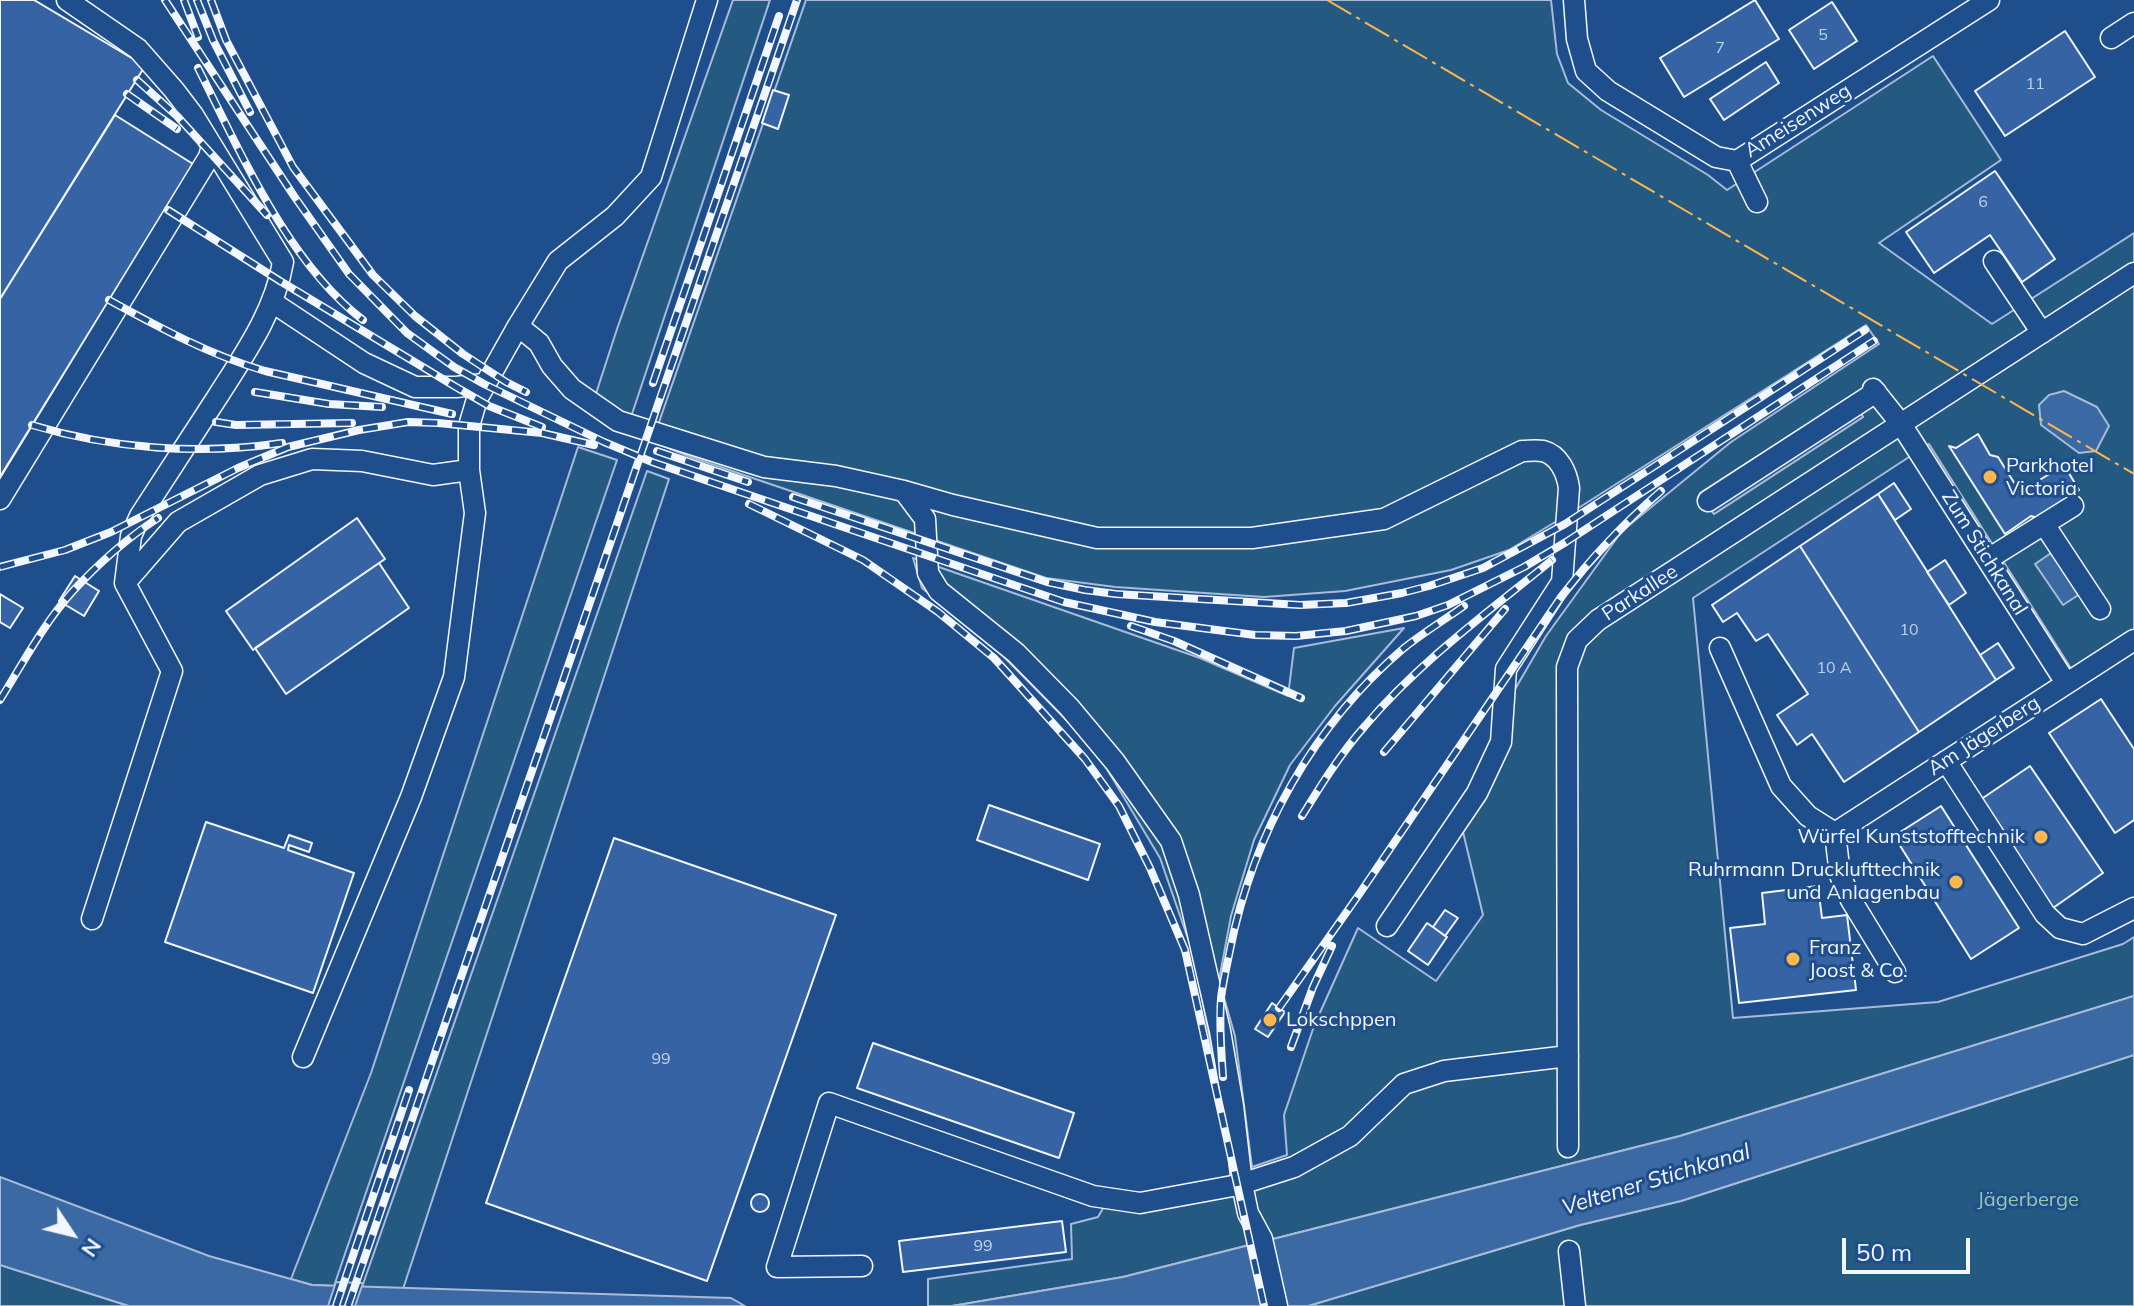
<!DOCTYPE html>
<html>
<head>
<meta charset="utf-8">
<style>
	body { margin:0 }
	#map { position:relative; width:2134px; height:1306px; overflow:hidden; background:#1f4e8c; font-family:Mulish,sans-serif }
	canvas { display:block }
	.north { position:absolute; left:32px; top:1194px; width:80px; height:80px; -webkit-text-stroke:6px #1f4e8c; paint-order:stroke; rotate:125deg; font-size:22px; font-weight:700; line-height:32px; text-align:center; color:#f2f6ff }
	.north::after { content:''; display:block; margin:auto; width:28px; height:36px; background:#f2f6ff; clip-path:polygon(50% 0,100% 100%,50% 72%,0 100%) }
	.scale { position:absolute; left:1842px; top:1238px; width:128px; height:36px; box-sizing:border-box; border:4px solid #f2f6ff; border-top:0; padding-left:10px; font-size:24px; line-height:28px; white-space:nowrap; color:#f2f6ff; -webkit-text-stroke:6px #1f4e8c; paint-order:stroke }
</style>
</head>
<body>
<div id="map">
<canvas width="2134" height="1306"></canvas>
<div class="north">N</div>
<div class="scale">50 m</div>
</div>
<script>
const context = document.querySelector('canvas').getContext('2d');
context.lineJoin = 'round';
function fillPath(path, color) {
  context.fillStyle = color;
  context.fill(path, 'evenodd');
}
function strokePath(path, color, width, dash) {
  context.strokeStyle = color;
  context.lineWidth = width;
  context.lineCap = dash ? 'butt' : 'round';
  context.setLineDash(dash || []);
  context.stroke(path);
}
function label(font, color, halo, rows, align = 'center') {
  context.font = font + ' Mulish,sans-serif';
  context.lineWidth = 6;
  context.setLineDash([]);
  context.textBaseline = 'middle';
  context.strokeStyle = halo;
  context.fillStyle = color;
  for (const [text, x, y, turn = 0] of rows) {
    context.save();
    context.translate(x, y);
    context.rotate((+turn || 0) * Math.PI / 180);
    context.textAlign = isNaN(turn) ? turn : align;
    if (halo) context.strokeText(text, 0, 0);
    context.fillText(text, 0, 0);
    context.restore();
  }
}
const green = new Path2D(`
	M733,0h37l-139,417 27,8 148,-425h745l6,54 11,29 33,27 107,65 19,15 206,-134 68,104 -122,83 113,81 142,-91v397l-62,40 -143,-226 -236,154 40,420 205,-16 185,-58 11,-7v59l-454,140 -557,141 -171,29h-24v-27l144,-20 -1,-35 27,-7 15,-26 32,2 81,-15 9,-5 -41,-217 -34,-98 -65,-109 -95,-96 -78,-65 -9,-30 287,100 88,38 6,-48 110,-20 -69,78 -45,59 -36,75 -23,76 -12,64 16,56 17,131 35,-12 -3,-40 30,-89 44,-98 78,53 47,-66 -20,-83 40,-77 11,-64 32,-55 76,-105 109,-89 148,-98 -13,-19 -286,182 -71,43 -58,20 -106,21 -81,6 -149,-10 -69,-9 -358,-122 -74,-30 -24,-14 27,-83zM1851,396l12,21 -149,97 -13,-21z
	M578,447l39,13 -283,826 -22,-1 -21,-6 80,-206z
	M647,471l22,8 -266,810 -41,-2z
	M2134,1055v251h-826l272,-81 101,-24z
	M0,1265l129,41h-129z`);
const parking = new Path2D(`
	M1851,396l12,21 -149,97 -14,-21z`);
const water = new Path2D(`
	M2064,391l33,16 12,19 -13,25 -17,2 -38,-28 -2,-20 10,-10z
	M2054,551l29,41 -20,13 -28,-41z
	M2134,996v59l-453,146 -101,24 -272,81h-356l171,-29 557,-141z
	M0,1177l209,79 103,29 419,13 14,8h-616l-129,-41z`);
const pier = new Path2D(`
	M336,1282l27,1 -8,23h-27z`);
const building = new Path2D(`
	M0,0h34l111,66 -145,233z
	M1755,0l24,39 -95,58 -24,-39z
	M1832,2l25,39 -43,28 -25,-39z
	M2065,31l30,46 -90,59 -30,-45z
	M1766,62l13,21 -55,37 -14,-21z
	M773,90l16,5 -11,34 -16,-6z
	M115,115l78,49 -193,313v-178z
	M1995,171l60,88 -33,23 -32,-47 -56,38 -28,-41z
	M1978,434l12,21 8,2 22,35 44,-27 15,25 -42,28 -6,-2 -26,18 -56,-88 7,2z
	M1894,483l17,26 -16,11 -17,-26z
	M1878,494l118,186 -77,52 -119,-186z
	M357,518l28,41 -132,91 -27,-39z
	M1800,546l119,186 -75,50 -32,-48 -15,11 -20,-30 31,-21 -40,-60 -12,7 -19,-28 -14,9 -11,-17z
	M1945,560l21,33 -17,12 -22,-33z
	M379,563l30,45 -123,86 -31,-46z
	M75,576l24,15 -15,25 -25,-15z
	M0,594l23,14 -13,20 -10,-6z
	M1998,643l16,25 -18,12 -16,-25z
	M2101,699l33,50v71l-19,13 -66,-100z
	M2030,766l73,107 -50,35 -73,-108z
	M989,805l111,39 -12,36 -111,-40z
	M1941,806l78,122 -48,31 -77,-123z
	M206,822l78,26 5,-13 23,8 -3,9 -20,-7 -1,5 66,23 -41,120 -148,-51z
	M614,838l222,77 -129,366 -221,-78z
	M1818,886l4,32 25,-3 9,75 -117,13 -9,-75 35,-4 -3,-31z
	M1445,910l13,8 -13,18 -12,-9z
	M1427,923l20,14 -19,28 -20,-14z
	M1272,1003l13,9 -17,25 -13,-8z
	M873,1043l201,70 -15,45 -202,-70z
	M751 1203a9 9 0 1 1 18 0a9 9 0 1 1-18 0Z
	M1062,1221l4,31 -163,20 -4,-31z`);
const minor = new Path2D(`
	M67,0l71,49 36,41 19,25 90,147c-8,49 -39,93 -65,134 -26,40 -52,80 -78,120l-9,20 -6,47 47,88 -80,248
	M1574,0l3,39 9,32 22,20 108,66 21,4 252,-161
	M2111,38l23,-15
	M1737,161l20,41
	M1994,261l48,72
	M272,302l92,61 51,24h41l28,-3
	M518,326l21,17 13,23 20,23 46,32 146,46 72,9 68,15 49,14 144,33h155l132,-19 138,-68c6,0 14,-1 21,0 16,4 24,22 26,37l-7,94 -56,87 -5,73 -24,51 -90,133
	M1873,389l28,35 165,259
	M904,491l21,28 3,54 11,18 77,62 53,54 46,55 56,79 18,54 31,136 13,75 9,78 6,29 14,26 15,67
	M0,499l209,-342 3,-11
	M1708,501l168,-109
	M2044,524l56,85
	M1988,559l85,-53
	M125,583l53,-61 82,-47 52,-16 50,2 71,14 36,-5
	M1720,648l61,138 27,30 27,17 5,42 11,25 44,72
	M1946,761l99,153 15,14 23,6 51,-26
	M1835,833l299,-193
	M303,1057l108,-260 43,-120 21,-164 -6,-43v-44l8,-27 41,-73 40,-65 57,-45 36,-39 56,-177
	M1568,1147l-1,-480 10,-27 21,-20 536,-347
	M1569,1251l6,55
	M862,1266l-85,1 52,-164 264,93 47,7 98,-18 56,-18 56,-31 54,-52 40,-13 124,-15`);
const rail = new Path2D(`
	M165,0l129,196 55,78 58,59 47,34 30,17 120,58 48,20 412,140 91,20 100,13 41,1 50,-5 70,-15 32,-11 76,-38 42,-25 308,-201
	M184,0l14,37
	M197,0l16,40 37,72
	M211,0l15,40 67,127 80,108 42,41 48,38 43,28 20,10
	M198,68c42,83 90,195 165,252
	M137,80l40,36 90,99
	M127,94l50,35
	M168,210l112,71 176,106 33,19 53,21
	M109,300c51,28 101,55 156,71l187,43
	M653,383l126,-367
	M255,392l74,12 53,3
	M216,422l20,3 116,-2
	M32,425c80,24 167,30 250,18
	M657,451l91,31
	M793,497l254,85 38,8 31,4 184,11 46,-2 56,-10 27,-7 54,-18 82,-44 300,-194
	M749,504l114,56 75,52 56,46 91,101 34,47 31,62 35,82 79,356
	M0,567l65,-17 46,-18 127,-64 50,-21 71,-17 49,-8 30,1 104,10 52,12
	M1131,626l43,15 127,57
	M0,700c23,-37 44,-77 73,-109 26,-28 53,-52 85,-73
	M1384,752l121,-143
	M1302,816c19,-31 39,-63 63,-90 54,-64 123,-114 187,-166
	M1279,1008l81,-115 201,-296c31,-40 62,-73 100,-106
	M1291,1047l22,-60 19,-41
	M1223,1077c-2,-27 -4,-53 -2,-79 2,-16 6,-33 9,-48 23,-116 83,-225 174,-302 19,-15 40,-28 60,-42
	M336,1306l73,-216
	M348,1306l449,-1306`);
const power = new Path2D(`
	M1327,0l807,474`);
const markers = [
	[1990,477,8,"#ffb74d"],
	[2041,837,8,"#ffb74d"],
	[1956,882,8,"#ffb74d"],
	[1793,959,8,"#ffb74d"],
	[1270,1020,8,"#ffb74d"]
];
const numberNames = [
	["5",1823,35],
	["7",1720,48],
	["11",2035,84],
	["6",1983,202],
	["10",1909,630],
	["10 A",1834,668],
	["99",661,1059],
	["99",983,1246]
];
const streetNames = [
	["Ameisenweg",1798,121,-32],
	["Zum Stichkanal",1984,553,58],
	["Parkallee",1640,593,-33],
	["Am Jägerberg",1984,736,-33]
];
const poiNames = [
	["Parkhotel",2006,466],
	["Victoria",2006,489],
	["Würfel Kunststofftechnik",2025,837,"right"],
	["Ruhrmann Drucklufttechnik",1940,870,"right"],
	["und Anlagenbau",1940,893,"right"],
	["Franz",1809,948],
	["Joost & Co.",1809,971],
	["Lokschppen",1286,1020]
];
const parkNames = [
	["Jägerberge",2028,1200]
];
const waterNames = [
	["Veltener Stichkanal",1656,1180,-17]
];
fillPath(green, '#245a82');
strokePath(green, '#a8bbd7', 2);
fillPath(parking, '#305b95');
strokePath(parking, '#a8bbd7', 2);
fillPath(water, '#3b69a3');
strokePath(water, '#a8bbd7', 2);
fillPath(pier, '#1f4e8c');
strokePath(pier, '#a8bbd7', 2);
fillPath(building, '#3563a3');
strokePath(building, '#f2f6ff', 2);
strokePath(minor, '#f2f6ff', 23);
strokePath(minor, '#1f4e8c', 20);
strokePath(rail, '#f2f6ff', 8);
strokePath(rail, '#1f4e8c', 5, [15]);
strokePath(power, '#ffb74d', 2, [28, 6, 4, 6]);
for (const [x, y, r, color] of markers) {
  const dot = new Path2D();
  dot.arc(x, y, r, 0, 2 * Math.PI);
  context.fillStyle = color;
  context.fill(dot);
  strokePath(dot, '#1f4e8c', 3);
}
label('16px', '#c3d1e8', null, numberNames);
label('20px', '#f2f6ff', '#1f4e8c', streetNames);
label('20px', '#f2f6ff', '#1f4e8c', poiNames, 'left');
label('20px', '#97c8a6', '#1f4e8c', parkNames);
label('italic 22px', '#f2f6ff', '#1f4e8c', waterNames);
</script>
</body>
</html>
